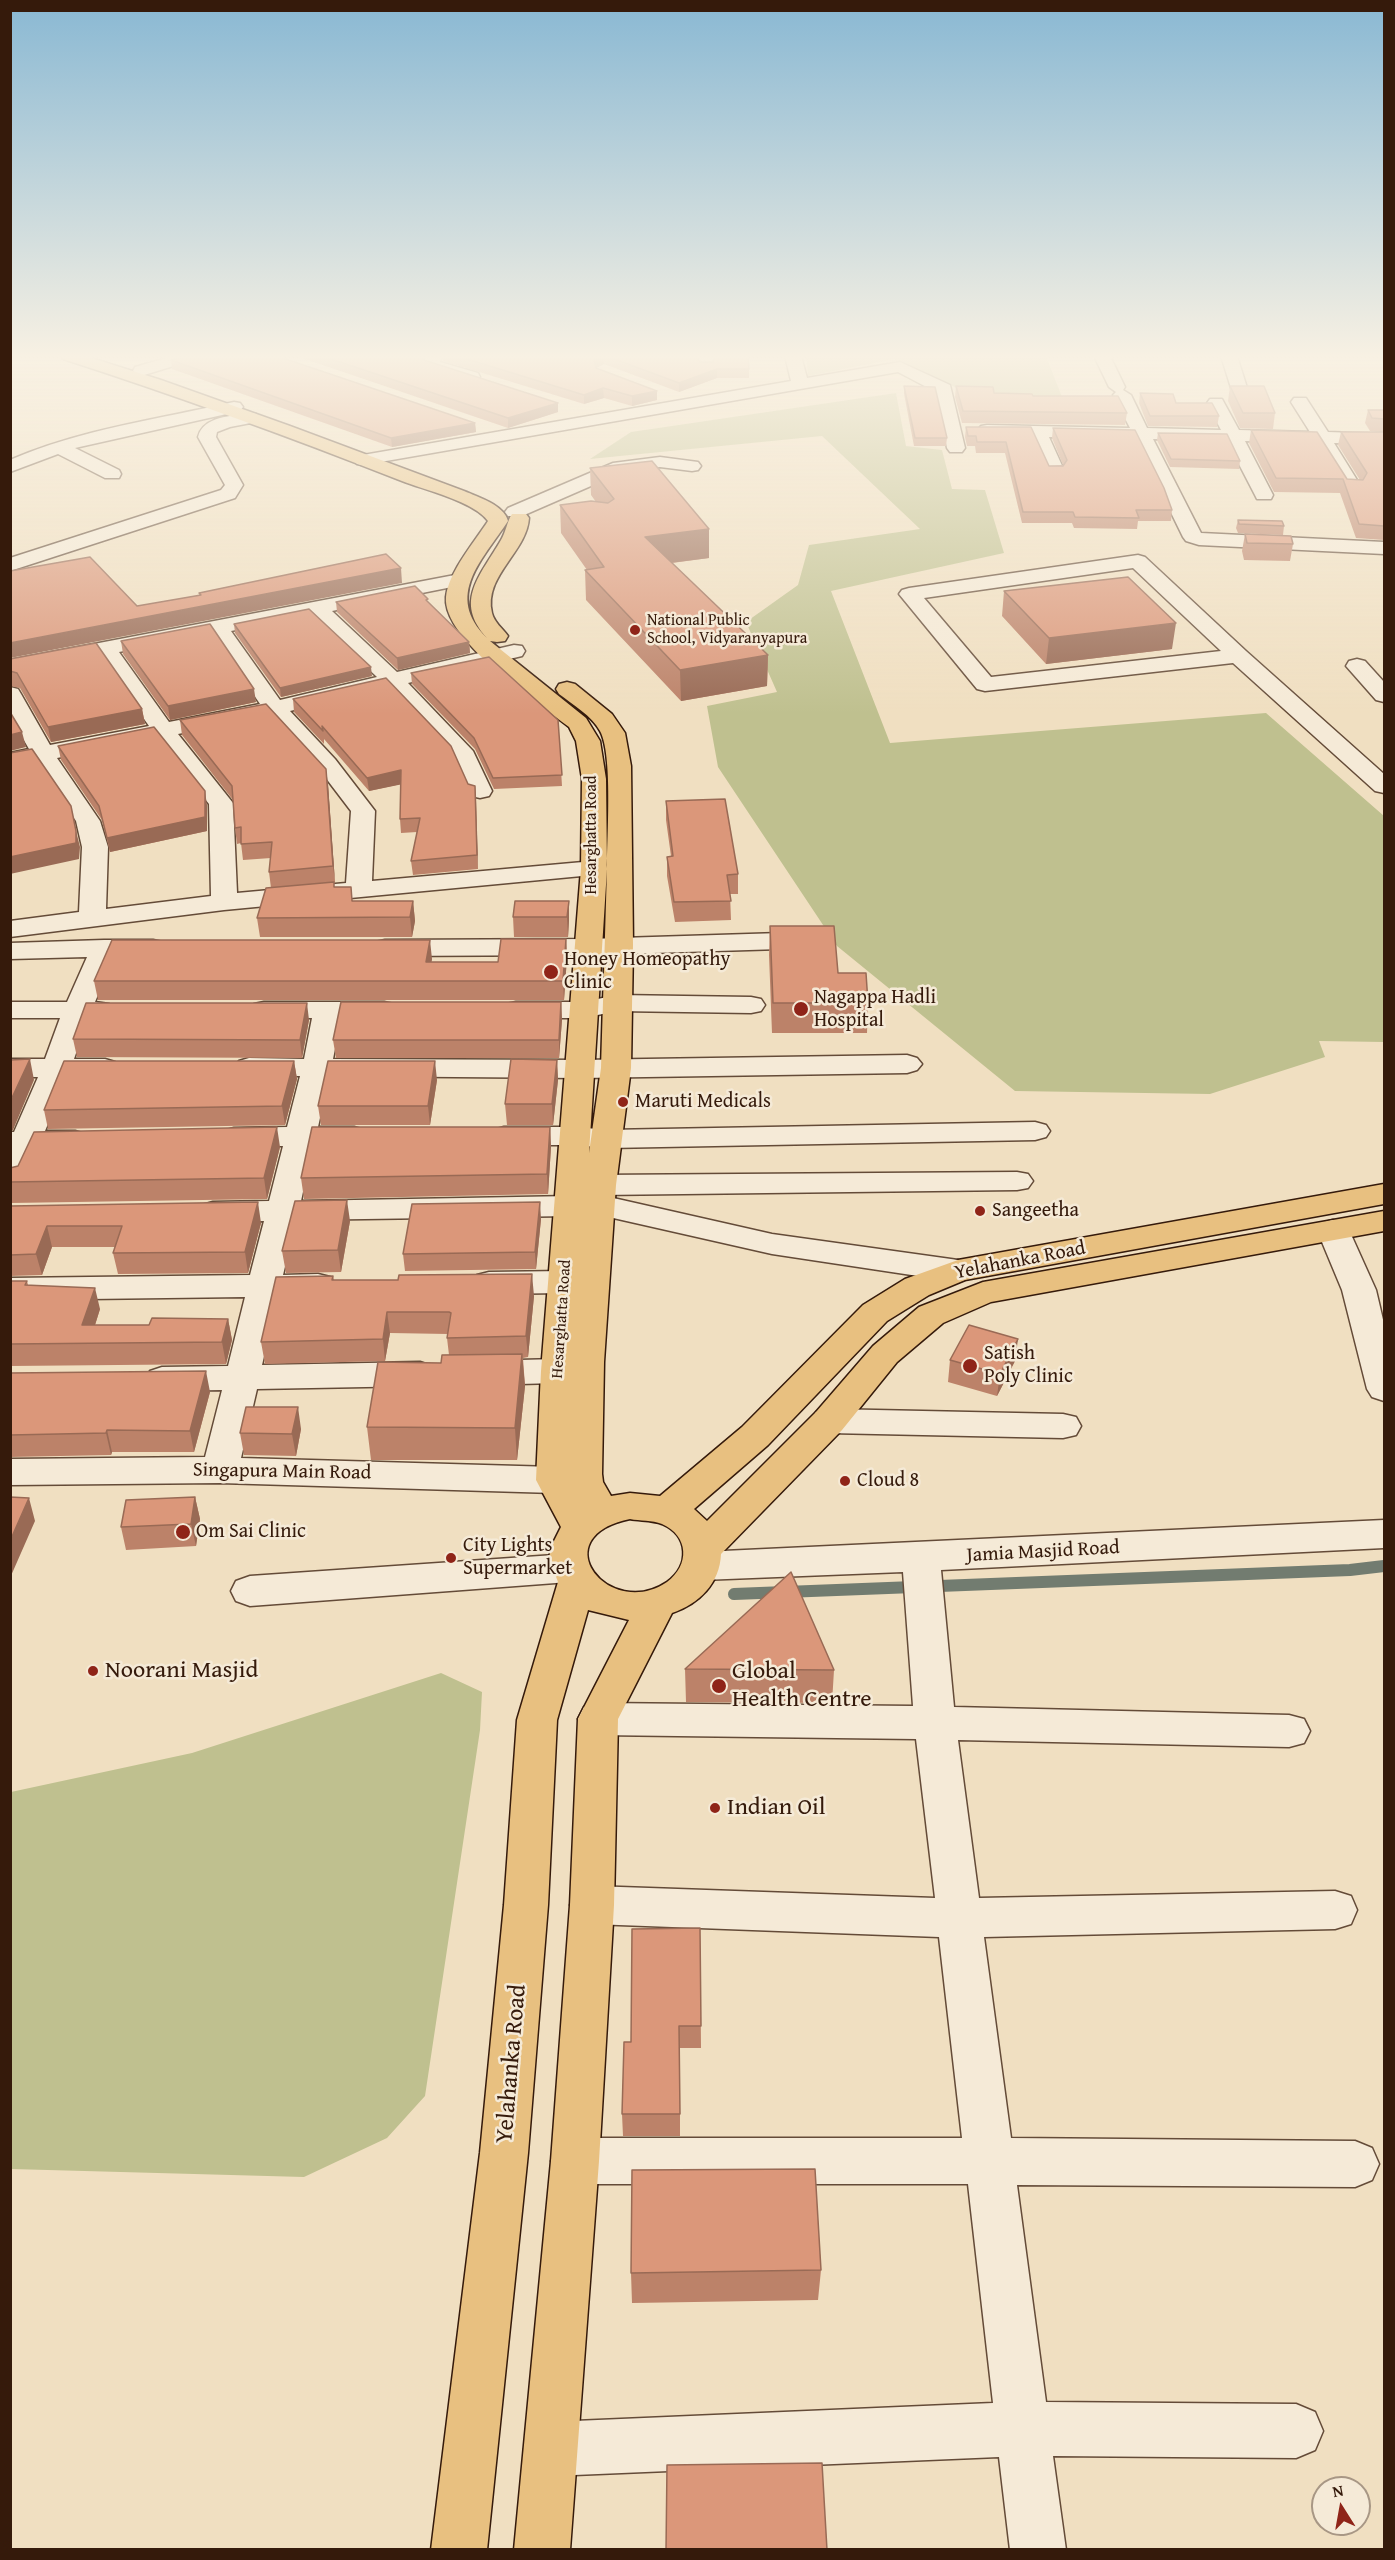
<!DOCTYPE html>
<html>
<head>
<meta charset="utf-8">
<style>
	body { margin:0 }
	#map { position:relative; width:1395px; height:2560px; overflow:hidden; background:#f0dfc1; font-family:"Gentium Book Plus",serif }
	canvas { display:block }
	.frame { position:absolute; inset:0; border:12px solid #351a0b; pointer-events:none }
	.north { position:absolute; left:1311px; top:2476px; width:60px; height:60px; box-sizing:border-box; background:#f5ead7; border:2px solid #a89785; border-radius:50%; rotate:349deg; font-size:16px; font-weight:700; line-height:24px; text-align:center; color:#351a0b }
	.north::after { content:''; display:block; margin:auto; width:21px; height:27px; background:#8f2418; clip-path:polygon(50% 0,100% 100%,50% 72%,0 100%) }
</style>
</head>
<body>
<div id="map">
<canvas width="1395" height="2560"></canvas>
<div class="frame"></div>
<div class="north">N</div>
</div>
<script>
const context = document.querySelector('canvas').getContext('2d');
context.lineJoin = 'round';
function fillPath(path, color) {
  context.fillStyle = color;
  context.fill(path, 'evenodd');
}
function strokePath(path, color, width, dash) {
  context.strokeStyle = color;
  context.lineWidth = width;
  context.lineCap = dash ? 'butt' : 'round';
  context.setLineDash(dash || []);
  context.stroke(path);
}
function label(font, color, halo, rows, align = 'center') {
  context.font = font + ' "Gentium Book Plus",serif';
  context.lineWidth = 5;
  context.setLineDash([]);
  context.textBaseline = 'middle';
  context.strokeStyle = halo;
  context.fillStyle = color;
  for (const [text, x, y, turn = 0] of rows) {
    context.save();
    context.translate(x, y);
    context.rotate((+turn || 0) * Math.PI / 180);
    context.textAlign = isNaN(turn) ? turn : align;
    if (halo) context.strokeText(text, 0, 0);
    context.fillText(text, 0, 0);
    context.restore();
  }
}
const green = new Path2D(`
	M806,356h240l16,41 -100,-2 -1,-5 -66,-31 -87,17z
	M896,393l10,53 36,4 10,39 33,1 19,63 -173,38 59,152 376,-30 118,103v226l-65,-1 6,16 -115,37 -195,-3 -178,-145 -119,-179 -11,-61 70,-14 -31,-70 52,-37 11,-40 111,-16 -98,-93 -232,23 41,-27z
	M441,1673l41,19 -2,38 -55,366 -38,42 -83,39 -293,-8v-377l181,-39z`);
const stream = new Path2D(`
	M734,1594l616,-24 34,-4`);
const minor = new Path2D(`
	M173,356h25l-2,3 -55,17 -8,-5 2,-4z
	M426,356h16l-2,6 38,11 2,4 -8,5 -47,-15 -2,-3z
	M699,356h16l-3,13h-12l-2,-4z
	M785,356h16l6,22 93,-16 50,23 15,63 -3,4h-12l-3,-4 -11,-56 -38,-20 -535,93 -6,-1 -3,-4 3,-4 6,-1 428,-74z
	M1094,356h16l15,31 -2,3 8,5 16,33 74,2 -14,-27 3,-4h12l17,31 71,2 -19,-30 3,-4h12l22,34 56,2v10l-50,-1 28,45 -2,4h-14l-30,-49 -71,-2 28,54 -2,4h-14l-2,-4 -28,-54 -74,-2 48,94 183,9v12l-185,-9 -13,-4 -3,-4 -48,-98 -86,-2 15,33 -2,4h-14l-2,-4 -15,-34 -44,-1 -6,-1 -3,-4 3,-4 6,-1 143,3 -17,-33 3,-3 -7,-5z
	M1221,356h16l11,35 -2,4h-12l-2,-4z
	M234,402l6,1 3,4 -3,4 -165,37 44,22 2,4 -2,4h-14l-47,-24 -48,18v-12c72,-31 149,-41 224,-58z
	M250,413l6,1 3,4 -3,4 -26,5 -13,5 -1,5 27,48 -8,13 -225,73v-13l211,-68 4,-5 -27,-48c5,-21 34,-21 52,-24z
	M660,457l38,5 3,4 -3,4 -6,1 -32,-4 -37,5 -101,44h-14l-3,-4 3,-4 105,-45z
	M1138,555l7,2 101,94 138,123v19l-9,-2 -142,-128 -248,28 -8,-2 -78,-95 3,-4 7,-2zM1133,568l88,83 -230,26 -67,-79z
	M460,574l7,2 3,4 -3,4 -135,27 65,61 117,-27 8,1 3,5 -3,5 -114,27 65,68 19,40 -3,5 -9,2 -9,-2 -17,-38 -66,-70 -98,23 45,48 40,52 -3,70 222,-20 9,3 4,5 -4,5 -379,36 -214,27v-16l69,-9 3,-65 -6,-26 -40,-59 -26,5v-14l19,-4 -19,-33v-29l8,2 3,5 29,51 99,-19 -49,-70 -90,17v-13zM311,615l66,62 -97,23 -49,-69zM213,634l47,70 -91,18 -50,-70zM269,716l50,53 32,42 -5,72 -109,10 -4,-90 -55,-69zM157,738l52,66 2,92 -105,13 2,-62 -8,-26 -43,-63z
	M1357,659l8,2 19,21v20l-8,-2 -30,-34 3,-5z
	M813,932l10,2 3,6 -3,6 -10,2 -225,7 -203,1 -10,-2 -4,-6 4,-6 10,-2 203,-1z
	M104,940h49l10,2 4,6 -4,6 -10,2h-39l-19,46 14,2 4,6 -4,6 -21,2 -14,41h31l10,3 5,6 -5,6 -10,3h-38l-22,54h30l11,3 4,6 -4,6 -11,3 -38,1 -16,36 -11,2v-56h4l24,-55h-28v-18h35l15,-41h-50v-16h57l20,-45 -77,2v-16z
	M617,995l134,2 10,2 4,6 -4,6 -10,2 -134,-2 -34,7h-67l-10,-2 -4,-6 4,-6 10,-2h67z
	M264,1002h120l10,2 4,6 -4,6 -10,2h-43l-8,41 248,1 326,-5 10,3 5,6 -5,6 -10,3 -326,5 -252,-2 -11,51h36l11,3 4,6 -4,6 -11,3h-41l-12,56 270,-5 11,3 3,5 4,-6 11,-3 172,39 186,26 12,4 4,7 -4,7 -12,4 -186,-28 -172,-39 -11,-3 -3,-5 -4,6 -11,3 -275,4 -13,55 35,-1 12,3 5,8 -5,8 -12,3h-40l-16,69 158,-3 12,4 5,8 -5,8 -12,4 -163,3 -16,69 313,9 27,-3 13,4 5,9 -5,9 -40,7 -334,-10 -210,2v-26l195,-2 17,-67 -60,1 -12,-4 -5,-8 5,-8 12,-4 66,-1 17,-69 -235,3v-22l240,-3 14,-54 -51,1 -11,-3 -5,-7 5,-7 11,-3 56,-1 14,-55h-49l-11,-3 -4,-6 4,-6 11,-3 53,-1 13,-51h-51l-10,-3 -5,-6 5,-6 10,-3 55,1 8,-41h-48l-10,-2 -4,-6 4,-6z
	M1035,1122l11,3 4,6 -4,6 -11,3 -427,8 -33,-3h-71l-11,-3 -4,-6 4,-6 11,-3h71l33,3z
	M1017,1172l11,2 5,7 -5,7 -11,2 -417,5 -11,-3 -5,-7 5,-7 11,-3z
	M1333,1220l11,3 5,7 27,60 8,34v77l-12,-4 -5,-8 -25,-99 -25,-60 5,-7z
	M564,1271l12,3 5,8 -5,8 -12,3 -75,1 -12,-3 -5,-8 5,-8 12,-3z
	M558,1359l12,4 5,8 -5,8 -12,4 -78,2 -12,-4 -5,-8 5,-8 12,-4z
	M829,1409l234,5 13,3 5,9 -5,9 -13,3 -234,-5 -13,-3 -5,-9 5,-9z
	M1384,1520v28l-443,22 13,137 335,8 15,4 6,12 -6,12 -15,4 -331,-7 21,158 356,-7 16,5 6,14 -6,14 -16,5 -351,8 27,201 344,3 17,7 7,16 -7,16 -17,7 -338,-2 29,217 250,2 19,8 8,19 -8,19 -19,8 -243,-2 13,94h-56l-11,-93 -448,19 -19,-8 -8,-19 8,-19 19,-8 442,-19 -25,-219h-393l-17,-7 -7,-16 7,-16 17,-7h387l-23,-201 -347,-13 -16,-6 -6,-13 6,-13 16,-6 343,12 -19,-159 -318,-4 -14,-4 -6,-12 6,-12 14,-4 315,3 -10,-134 -201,8 -13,-4 -6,-10 6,-10 13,-4z
	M569,1554l14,4 5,10 -5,10 -14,4 -319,24 -14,-5 -5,-10 5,-10 14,-5z`);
const major = new Path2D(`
	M61,356h24l76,24 129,46 174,65c14,6 40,14 44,30 -26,40 -64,74 -21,117 -34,-37 -6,-63 14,-98 5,-8 6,-19 11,-26h14l3,4c-2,34 -46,58 -37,95 2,9 10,15 16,23l-3,5 -8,1 -7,-1 96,77 14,23 6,38 1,89c0,-31 6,-114 -7,-137 -8,-15 -28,-27 -41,-37l-3,-5 3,-5 8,-2 8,2 37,30 13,19 6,33 2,179 -2,123 -15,117 -12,177 -2,112 1,8 8,14 19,-3 30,3 82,-69 121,-122 42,-26 53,-19 426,-76v20l-419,76 -36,15 -42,26 -119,124 -74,64 13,12 109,-109 57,-66 46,-39 64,-25 401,-71v20l-393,71 -48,21 -46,39 -55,68 -121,124c-1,29 -22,50 -49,59l-54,106 -4,186 -15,256 -29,389h-56l37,-389 19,-256 8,-186 51,-99 -41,-10 -31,110 -9,185 -20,248 -41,397h-56l49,-397 24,-248 13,-185 41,-138 -9,-24 2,-11 10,-20 -25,-47 5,-109 40,-502 1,-90 -6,-38 -7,-14c-32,-25 -127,-88 -123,-130 2,-24 29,-56 42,-76 -13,-19 -63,-31 -86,-40 -112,-44 -224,-85 -339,-122zM607,869l-6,199 -12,85zM630,1519c10,2 22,1 32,5 27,12 28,41 5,58 -58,39 -125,-45 -37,-63z`);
const wall = new Path2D(`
	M296,356h128l-1,3 1,1 134,43v9l-50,16z
	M442,356h88l3,1 2,-1h162v1l3,5 49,7v9h-32l-38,14 -75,-28 -8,4 61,23v9l-25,6 -28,-8 -20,6 -141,-43z
	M171,360l304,63 1,9 -84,15 -220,-78z
	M904,386l43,52 -1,8h-32l-10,-52z
	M956,386l38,7 39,3 94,17 -2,12 -163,-2 -7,-26z
	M1230,386l45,27 -2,16 -33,-1 -12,-27z
	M1140,393l79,23 -2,11 -69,-1 -9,-23z
	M1368,410h16v130l-28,-2 -16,-45 -66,-1 -25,-49 2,-13 96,49 13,1 -22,-35 3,-13h40l-11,-1 -5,-8z
	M966,427h65l18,39 14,-1 -11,-27 1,-10 119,82 -1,11h-33l-1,8 -63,-1 -2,-5h-50l-17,-70h-29l-1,-7h-8l-2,-9z
	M1158,433l82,28 -1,8 -69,-2 -13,-27z
	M590,468l119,90 -37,5 96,92 -1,31 -86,15 -95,-101 -1,-30h2l-26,-37 -1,-28 36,-3 -5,-7z
	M1238,520l46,6 -1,9 -45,-2 -2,-5z
	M1245,534l48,10 -3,17 -46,-1 -2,-9z
	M1004,591l168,58 -126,15 -44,-48z
	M336,602l133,40 1,11 -72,17 -61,-58z
	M234,624l138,52 -91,21 -46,-64z
	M121,641l135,61 -86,18 -47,-66z
	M10,659l132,50 3,15 -94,18 -31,-54 -10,-2z
	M411,673l147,47 4,66 -68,3 -19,-40 -63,-65z
	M293,699l175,85 7,2 3,83 -65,6 -2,-14 6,-29 -16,1 -1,-14 1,-35 -32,7 -45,-52v5l-30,-32z
	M180,720l148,64 7,98 -64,6 -2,-16 2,-14 -28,2 -2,-17 -4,1 -2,-16 -2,-28 -51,-65z
	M58,746l149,59v26l-97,21 -8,-32 -41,-60z
	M666,801l72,73v20h-8l1,26 -56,2 -8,-46v-19l4,-1 -5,-36z
	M335,887l18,14h60l2,20 -3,16h-152l-3,-19z
	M569,901v19l-1,17h-54l-1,-20z
	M770,926l68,47 30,30 -1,30h-95l-3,-78z
	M566,939l1,18 -3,43h-466l-4,-19 338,-22 -1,3h67z
	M561,1002l1,18 -3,38h-223l-3,-18z
	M309,1020l-7,38 -225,-1 -4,-18z
	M557,1060l1,20 -5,45h-46l-2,-21z
	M294,1061l3,18 -12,46 -237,4 -4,-19z
	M437,1080l-7,45h-109l-3,-19z
	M550,1127l1,20 -3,47 -244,5 -3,-21z
	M280,1147l-13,52 -257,4v-35z
	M10,1206l251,17 -13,50 -130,1 -5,-21 2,-6h-63l-10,28 -32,1z
	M541,1219l-5,50 -131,2 -2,-17z
	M350,1221l-9,51 -55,1 -4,-22z
	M333,1276l1,4 200,16 -6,61 -5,1 2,28 -8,74h-146l-4,-33 82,-72 -2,-17 1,-4 -58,-1 -5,28 -120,3 -4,-22z
	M10,1281h17l1,4 72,24 -5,16h54l79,-6 4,21 -6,24 -216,2z
	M950,1360l65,1 -18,35 -49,-14z
	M10,1373l200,19 -16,60h-82l-1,3 -101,2z
	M301,1429l-5,27 -52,-1 -4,-22z
	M195,1497l5,22 -4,27 -70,4 -5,-23z
	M685,1669l149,1 -2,33 -146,-1z
	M700,1928l1,120h-21v88h-57l-1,-22 9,-72z
	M821,2270l-3,30 -186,3 -1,-30z`);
const shadedWall = new Path2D(`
	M601,356h3v8l-10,5v-9z
	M717,369v9l-38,14v-9z
	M603,388l1,10 -20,6v-9z
	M657,391v9l-25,6v-10z
	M558,403v9l-50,16v-10z
	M475,423l1,9 -84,15 -1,-9z
	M709,529v29l-63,8 -1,-29z
	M401,568l1,15 -392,75v-15z
	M1176,623l-4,26 -126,15 3,-26z
	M469,642l1,11 -72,17 -1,-12z
	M768,655l-1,31 -86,15 -1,-31z
	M371,667l1,9 -91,21 -1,-9z
	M254,689l2,13 -86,18 -2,-14z
	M142,709l3,15 -94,18 -3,-15z
	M22,732l4,15 -16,4v-16z
	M326,769l2,15 7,98 -2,-16z
	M401,770l2,14 -34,7 -2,-13z
	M475,786l1,13 2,70 -1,-14z
	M205,791l2,14v26l-97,21 -3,-14z
	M76,831l4,16 -1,12 -69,15v-17z
	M413,901l2,20 -3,16 -2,-20z
	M569,901v19l-1,17 -1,-20z
	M566,939l1,18 -3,43 -1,-19z
	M430,940l2,19 -4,22 -2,-19z
	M561,1002l1,18 -3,38v-18z
	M307,1003l2,17 -7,38 -2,-18z
	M30,1059l4,21 -21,50 -3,1v-29z
	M557,1060l1,20 -5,45 -1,-21z
	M294,1061l3,18 -12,46 -3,-19z
	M435,1061l2,19 -7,45 -2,-19z
	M277,1127l3,20 -13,52 -3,-21z
	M550,1127l1,20 -3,47 -1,-20z
	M347,1200l3,21 -9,51 -3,-22z
	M258,1202l3,21 -13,50 -3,-21z
	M540,1202l1,17 -5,50 -1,-17z
	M47,1226l5,21 -10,28 -6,-21z
	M532,1274l2,22 -6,61 -2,-21z
	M95,1288l5,21 -11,35 -7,-19z
	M387,1312l3,21 -5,28 -2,-22z
	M228,1319l4,21 -6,24 -4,-22z
	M1018,1339l-3,22 -18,35 3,-22z
	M522,1354l3,32 -8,74 -2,-32z
	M206,1371l4,21 -16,60 -4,-21z
	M298,1407l3,22 -5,27 -4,-22z
	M107,1430l5,22 -1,3 -5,-22z
	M195,1497l5,22 -4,27 -5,-22z
	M29,1498l6,23 -25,57v-37z`);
const building = new Path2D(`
	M186,356h91l198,67 -84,15 -220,-78z
	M322,356h99l3,4 134,43 -50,15z
	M457,356h73l3,1 2,-1h66l-7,4 2,8 61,23 -25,5 -29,-8 -19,7z
	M606,356h90l4,6h13l2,-6h33l1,13h-32l-38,14z
	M904,386l31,1 12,51h-32z
	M956,386l37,1 1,6 38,1 1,2h85l9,17 -164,-2z
	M1230,386h34l11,27h-32z
	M1140,393l33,1 3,9h36l7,13h-69z
	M1368,410h16v9l-12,-1z
	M966,427h65l18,39h14l4,-6 -14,-32 82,2 29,58 8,22h-36l3,8 -64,-1 -2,-5h-50l-17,-70h-29l-1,-6h-8z
	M1251,430l66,2 30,47 16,1 4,-7 -26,-41h43v94l-25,-2 -16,-45 -67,-1z
	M1158,433l69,1 13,27 -69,-2z
	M652,461l57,68 -64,8 123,118 -88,15 -95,-100 19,-3 -44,-62 31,-4 17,2 6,-4 -24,-31z
	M1238,520l44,1 2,5 -45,-2z
	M1245,534l46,2 2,8 -46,-1z
	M386,554l15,14 -391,75v-72l80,-14 47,49 64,-11 -2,-2z
	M1128,577l48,46 -127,15 -45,-47z
	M415,586l13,13 -2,1 43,42 -72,16 -61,-56z
	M309,609l62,58 -91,21 -46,-64z
	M210,624l44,65 -86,17 -47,-65z
	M96,643l46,66 -94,18 -31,-54 -7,-2v-12z
	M489,657l69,63 4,55 -69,3 -19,-40 -63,-65z
	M386,678l65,68 17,38 7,2 2,69 -66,6 9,-43 -20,1 1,-49 -34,8 -45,-52 1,5 -30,-32z
	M266,704l60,65 7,97 -64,6 3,-30 -31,2v-17l-6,1 -3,-42 -52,-66z
	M10,712l12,20 -12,3z
	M154,727l51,64v26l-98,21 -8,-32 -41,-60z
	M32,749l39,57 5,25v12l-66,14v-104z
	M725,799l13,75 -11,1 4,26 -57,1 -7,-45 6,-1 -7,-55z
	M334,882v5h17l1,14h61l-3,16 -153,1 9,-30z
	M515,901h54l-2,16h-54z
	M770,926h64l4,47h28l2,30h-95z
	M501,939h65l-3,42h-469l18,-41h318l-4,22h72z
	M341,1002h220l-2,38h-226z
	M86,1003h221l-7,37 -227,-1z
	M30,1059l-20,43v-42z
	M511,1059l46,1 -5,44h-47z
	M64,1061h230l-12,45 -238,4z
	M328,1061h107l-7,45h-110z
	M277,1127l-13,51 -254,4v-14l8,-2 16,-34z
	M312,1127h238l-3,47 -246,4z
	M347,1200l-9,50 -56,1 13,-50z
	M258,1202l-13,50 -132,1 9,-27h-75l-11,28 -26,1v-49z
	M540,1202l-5,50 -132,2 9,-50z
	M532,1274l-6,62 -79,2 4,-25 -2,-1h-62l-4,27 -122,3 15,-65 57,-1 -1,4h66l1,-5z
	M10,1281h17l-2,4 70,3 -13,37h67l3,-7 76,1 -6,23 -212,2z
	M969,1325l49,14 -18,35 -50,-14z
	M522,1354l-7,74 -148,-1 11,-65 63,1 1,-8z
	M206,1371l-16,60 -83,-1 -1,3 -96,2v-62z
	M246,1407h52l-6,27 -52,-1z
	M10,1497l19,1 -19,43z
	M195,1497l-4,27 -70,3 5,-27z
	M791,1572l43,98 -149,-1z
	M700,1928l1,98h-22l1,88h-58l2,-72h7l1,-113z
	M815,2169l6,101 -190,3 1,-103z
	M822,2463l5,87h-161l1,-85z`);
const markers = [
	[635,630,6,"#8f2418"],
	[551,972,8,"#8f2418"],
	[801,1009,8,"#8f2418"],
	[623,1102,6,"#8f2418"],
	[980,1211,6,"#8f2418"],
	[970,1366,8,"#8f2418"],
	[845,1481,6,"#8f2418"],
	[183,1532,8,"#8f2418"],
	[451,1558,6,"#8f2418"],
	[93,1671,6,"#8f2418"],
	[719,1686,8,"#8f2418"],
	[715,1808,6,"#8f2418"]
];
const farPoinames = [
	["National Public",647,621],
	["School, Vidyaranyapura",647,639]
];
const farStreetnames = [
	["Hesarghatta Road",592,835,-90],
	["Hesarghatta Road",562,1319,-86]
];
const poiNames = [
	["Honey Homeopathy",564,960],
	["Clinic",564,983],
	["Nagappa Hadli",814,998],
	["Hospital",814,1021],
	["Maruti Medicals",635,1102],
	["Sangeetha",992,1211],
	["Satish",984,1354],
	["Poly Clinic",984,1377],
	["Cloud 8",857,1481],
	["Om Sai Clinic",196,1532],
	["City Lights",463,1546],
	["Supermarket",463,1569]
];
const streetNames = [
	["Yelahanka Road",1020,1261,-11],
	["Singapura Main Road",282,1472,1],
	["Jamia Masjid Road",1043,1552,-3]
];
const nearPoinames = [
	["Noorani Masjid",105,1671],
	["Global",732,1672],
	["Health Centre",732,1700],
	["Indian Oil",727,1808]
];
const nearStreetnames = [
	["Yelahanka Road",512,2064,-85]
];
fillPath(green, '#bfc08f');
strokePath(stream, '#727c70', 12);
strokePath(minor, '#644b38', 3);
strokePath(major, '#351a0b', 3);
fillPath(minor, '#f5ead7');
fillPath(major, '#e8c080');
fillPath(wall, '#bc8269');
fillPath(shadedWall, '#996a55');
fillPath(building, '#db977a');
strokePath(building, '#996a55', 1.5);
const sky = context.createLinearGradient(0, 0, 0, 714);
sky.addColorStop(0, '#89b8d3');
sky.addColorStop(0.5, '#f8f1e3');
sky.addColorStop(1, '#f8f1e300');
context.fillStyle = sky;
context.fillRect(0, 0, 1395, 714);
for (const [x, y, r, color] of markers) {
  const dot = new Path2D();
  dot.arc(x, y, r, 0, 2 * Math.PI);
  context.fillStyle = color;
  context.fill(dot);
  strokePath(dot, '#f5ead7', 2);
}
label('16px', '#351a0b', '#f5ead7', farPoinames, 'left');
label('16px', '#351a0b', '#f5ead7', farStreetnames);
label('20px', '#351a0b', '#f5ead7', poiNames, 'left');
label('20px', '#351a0b', '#f5ead7', streetNames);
label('24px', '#351a0b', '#f5ead7', nearPoinames, 'left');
label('24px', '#351a0b', '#f5ead7', nearStreetnames);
</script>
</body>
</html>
